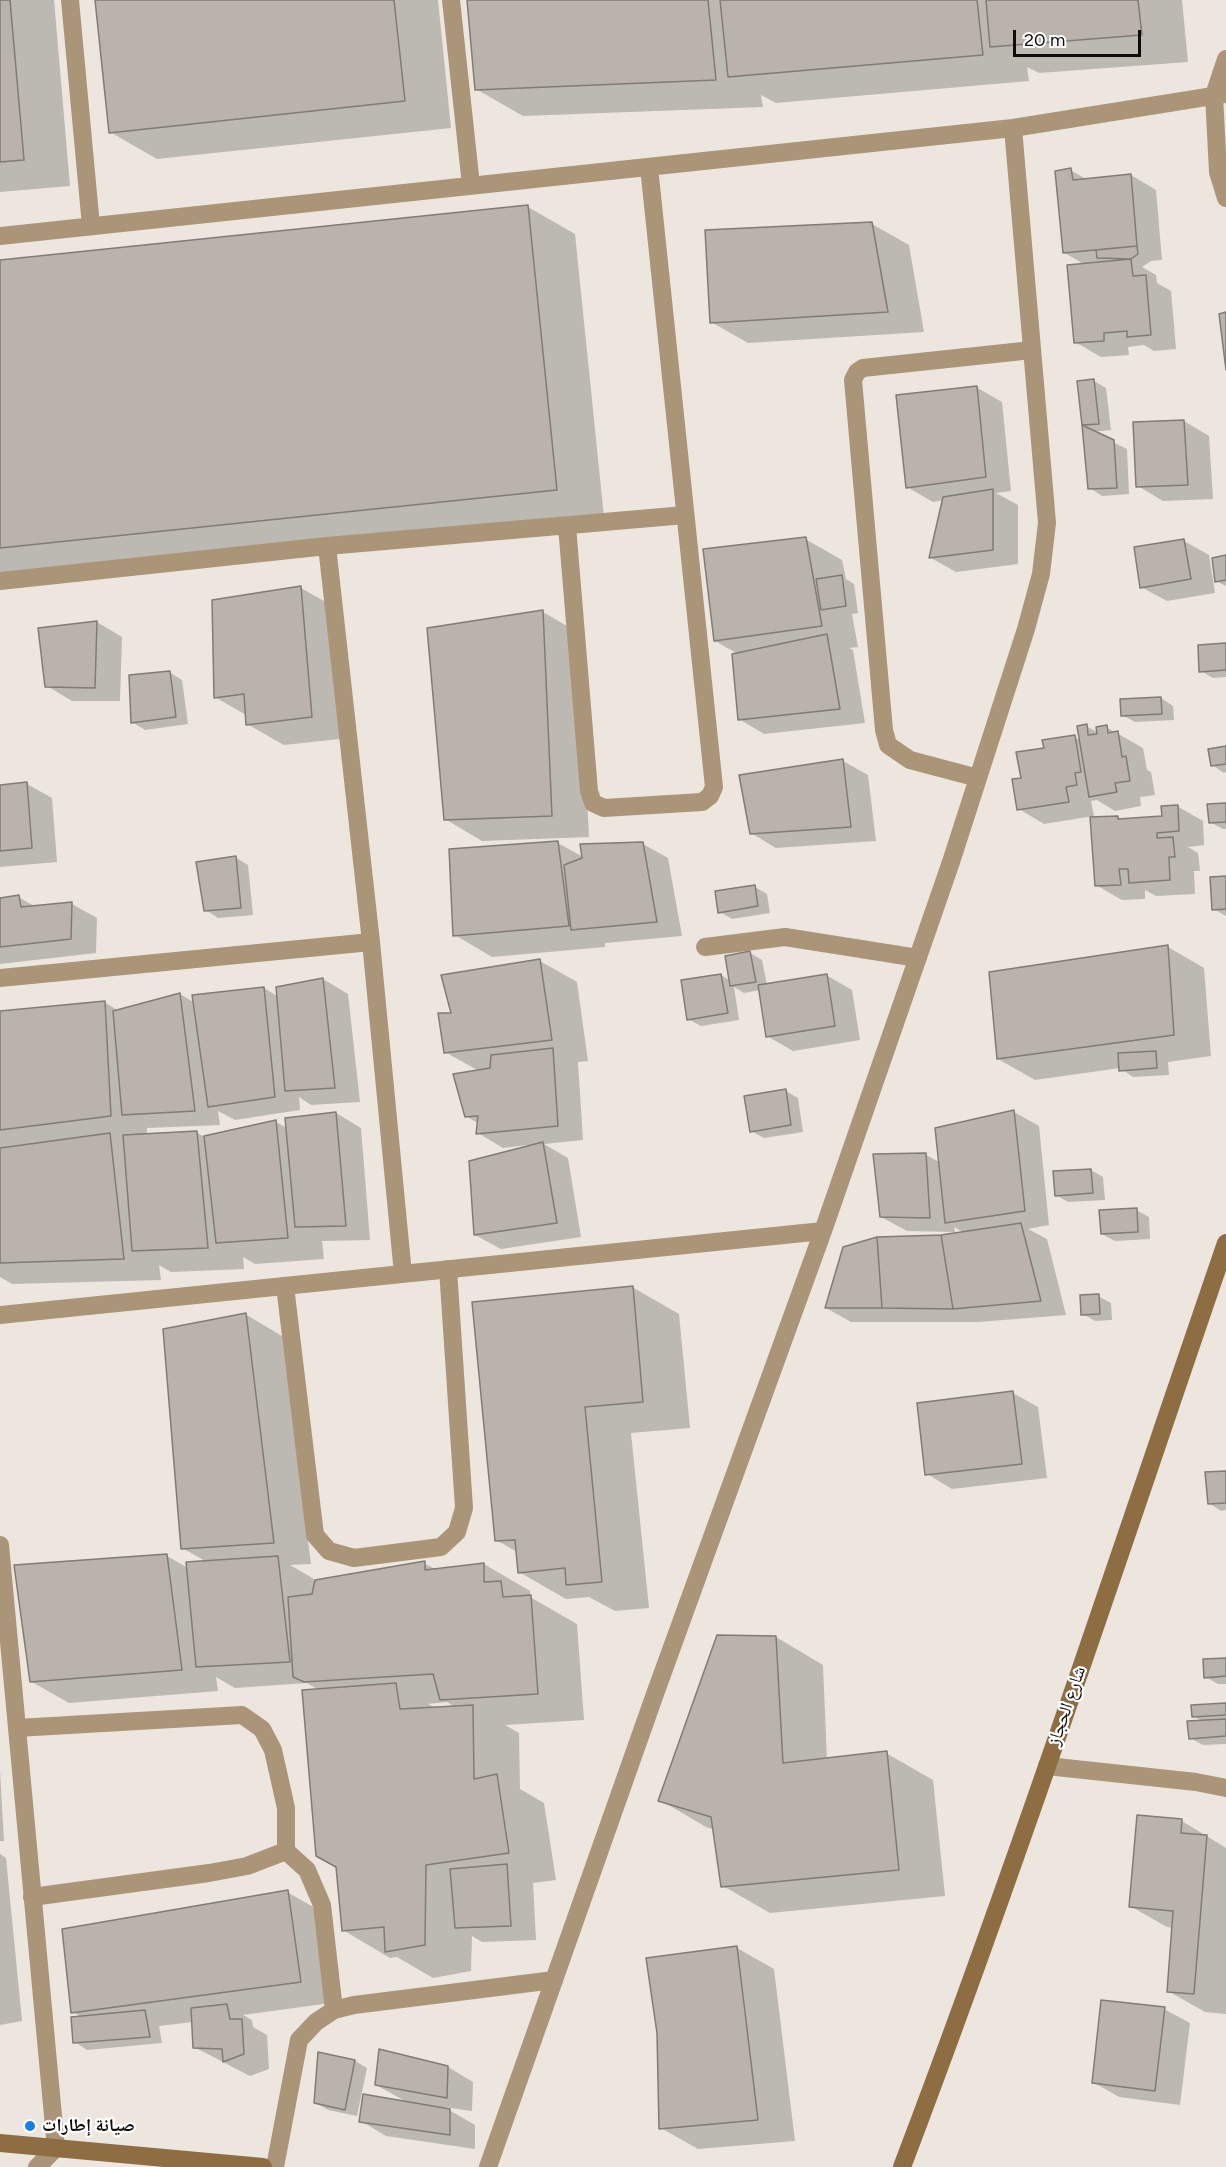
<!DOCTYPE html>
<html>
<head>
<meta charset="utf-8">
<style>
	body { margin:0 }
	#map { position:relative; width:1226px; height:2167px; overflow:hidden; background:#ece6df; font-family:Figtree,sans-serif }
	canvas { display:block }
	.scale { position:absolute; left:1013px; top:30px; width:128px; height:27px; box-sizing:border-box; border:3px solid #0e0c0a; border-top:0; padding-left:8px; font-size:18px; line-height:21px; white-space:nowrap; color:#0e0c0a; -webkit-text-stroke:4px #fff; paint-order:stroke }
</style>
</head>
<body>
<div id="map">
<canvas width="1226" height="2167"></canvas>
<div class="scale">20 m</div>
</div>
<script>
const context = document.querySelector('canvas').getContext('2d');
context.lineJoin = 'round';
function fillPath(path, color) {
  context.fillStyle = color;
  context.fill(path, 'evenodd');
}
function strokePath(path, color, width, dash) {
  context.strokeStyle = color;
  context.lineWidth = width;
  context.lineCap = dash ? 'butt' : 'round';
  context.setLineDash(dash || []);
  context.stroke(path);
}
function label(font, color, halo, rows, align = 'center') {
  context.font = font + ' Figtree,"Noto Naskh Arabic",sans-serif';
  context.lineWidth = 4.5;
  context.setLineDash([]);
  context.textBaseline = 'middle';
  context.strokeStyle = halo;
  context.fillStyle = color;
  for (const [text, x, y, turn = 0] of rows) {
    context.save();
    context.translate(x, y);
    context.rotate((+turn || 0) * Math.PI / 180);
    context.textAlign = isNaN(turn) ? turn : align;
    if (halo) context.strokeText(text, 0, 0);
    context.fillText(text, 0, 0);
    context.restore();
  }
}
const shadow = new Path2D(`
	M0,0h54l16,186 -70,6z
	M96,0h342l13,128 -294,31 -47,-27z
	M468,0h714l6,62 -149,11 -12,-6 2,14 -253,22 -15,-8 2,12 -240,9 -47,-27z
	M1070,170l18,10 43,-5 25,15 6,70 -11,1 -9,6 14,8 1,8 14,8 5,58 -22,2 -10,-6 -16,2 1,8 -28,2 -26,-15 10,-77 -20,-12z
	M528,207l47,27 29,283 -604,62v-318z
	M872,224l37,21 15,87 -176,11 -37,-21z
	M1094,381l12,7 5,42 -19,2 35,17 2,45 -27,2 -12,-8 -12,-105z
	M976,387l26,15 9,89 -15,2 22,12v59l-62,8 -25,-14 13,-58 -11,2 -26,-15z
	M1184,421l25,15 4,63 -50,2 -25,-15 -3,-62z
	M805,539l37,21 4,19 8,5 4,29 -6,1 6,33 -9,1 4,2 12,73 -101,11 -25,-15 -1,-65 -23,-13z
	M1184,541l25,14 6,38 -48,8 -26,-14z
	M1226,557v29l-10,-5z
	M301,588l37,21 11,129 -65,7 -37,-21 -1,-9 -31,-18z
	M543,612l36,21 10,204 -107,4 -37,-22z
	M97,622l25,15 -2,64h-48l-25,-15z
	M1226,645v32l-13,1 -12,-7z
	M169,672l13,8 6,44 -43,6 -13,-8z
	M1161,698l12,8 1,14 -39,2 -13,-7z
	M1086,726l13,7 7,-6 37,21 4,22 4,2 4,23 -15,2 1,9 -26,5 -18,-11 -6,1 3,15 -50,8 -25,-15 4,-30 23,-30 28,-12 7,4z
	M1226,747v25l-2,1 -12,-8z
	M843,761l25,14 8,66 -100,7 -25,-15z
	M27,784l25,14 5,64 -57,5v-81z
	M1226,804v25h-3l-13,-7z
	M1177,806l26,15 1,24 -16,2 10,6 2,18h-6l1,23 -39,2 -11,-6v9l-23,1 -26,-15 22,-68 5,3 41,-3z
	M558,843l25,14 60,-13 25,14 14,78 -77,7v4l-113,10 -37,-22z
	M235,857l13,8 5,50 -35,3 -12,-8z
	M1226,877v39l-12,-7z
	M755,887l12,7 3,19 -38,6 -12,-7z
	M18,897l18,10 36,-3 25,14 -1,35 -96,11v-64z
	M1168,947l36,21 7,88 -43,6 1,13 -36,2 -13,-9 -85,12 -37,-21z
	M750,953l12,7 5,25 59,-10 26,15 8,50 -67,11 -26,-15 -7,-46 -16,3 -10,-6 5,33 -38,6 -13,-7 33,-44 10,6z
	M540,961l37,21 11,79 -10,1 5,78 -39,4 24,14 13,79 -80,12 -26,-14 52,-90 -24,3 -25,-15 1,-9 -13,-8 13,-45 -34,-19 8,-38z
	M323,979l25,15 12,108 -49,3 -12,-8 1,13 -65,10 -17,-9 2,14 -73,3v7l50,-2 8,4 71,-15 11,6 49,-15 25,15 9,112 -48,1 2,18 -69,5 -12,-7 1,12 -73,3 -12,-7 2,15 -149,4 -12,-7v-265l104,-10 15,9 61,-17 15,9 69,-15 15,9z
	M786,1091l12,7 5,34 -39,6 -13,-7z
	M1014,1112l25,14 10,99 -21,4 19,10 19,76 -87,7h-128l-25,-14 115,-71 24,-4 -11,-6 1,5 -48,-1 -26,-14 45,-62 15,8z
	M1091,1170l12,7 2,23 -37,2 -12,-7z
	M1136,1210l13,7 1,22 -35,2 -13,-7z
	M632,1287l47,27 11,114 -59,5 18,175 -34,3 -26,-14 -23,2 -47,-27 -2,-20 -21,-12z
	M1098,1296l13,7 1,17 -17,1 -12,-7z
	M245,1314l37,22 29,228 -21,1 24,14 1,3 109,-19 13,7 47,-6 46,27v6l47,27 7,96 -79,5 14,8 1,56 24,14 12,77 -23,3 3,57 -54,2 -10,-6 -1,35 -38,7 -36,-21 -7,1 -47,-28 -24,-240 -12,-7 -72,5 -19,-11 2,14 -149,12 -37,-21 135,-126 21,12 19,-6 -25,-14zM447,1702l8,5 -19,1 -8,-4z
	M1013,1393l25,14 9,71 -95,11 -25,-15z
	M1226,1473v37l-5,1 -12,-8z
	M776,1637l47,28 4,95 59,-7 47,27 12,116 -175,17 -47,-27 -8,-56 -9,-3 -46,-27z
	M1226,1660v24h-8l-12,-7z
	M1226,1704v40l-23,1 -13,-7 14,-16 -11,-6z
	M0,1771l4,70h-4z
	M1138,1817l44,4 44,27v166l-21,-2 -37,-21 5,-63 -6,-1 -37,-21z
	M0,1854l6,4 16,163 -22,4z
	M287,1892l37,21 14,89 -95,13 9,5 1,7 14,8 2,34 -19,7 -56,-29 -1,-25 -34,4 3,17 -75,7 -12,-8 8,-24 -10,-6z
	M737,1948l37,21 21,172 -97,8 -37,-21z
	M1164,2009l26,14 -10,82 -61,-8 -26,-15z
	M355,2061l12,7 -10,48 -29,-6 -12,-7z
	M448,2067l25,15 -1,29 -28,-4 31,18v24l-89,-13 -25,-15 46,-19 -31,-17z`);
const building = new Path2D(`
	M0,0h10l14,160 -24,2z
	M95,0h299l11,101 -296,32z
	M467,0h241l8,80 -241,10z
	M720,0h257l6,55 -255,22z
	M986,0h152l4,35 -152,12z
	M1071,168l2,12 58,-6 6,72 -74,7 -8,-82z
	M528,205l29,285 -557,58v-288z
	M872,222l16,90 -178,11 -5,-93z
	M1137,246l1,8 -7,5 -34,-1 -1,-8z
	M1131,259l2,17 13,-1 5,60 -24,2v-6l-23,2v8l-30,2 -7,-78z
	M1226,312v58l-7,-56z
	M1094,379l5,45 -17,1 -5,-44z
	M977,386l9,91 -80,11 -10,-93z
	M1184,420l4,65 -52,2 -3,-65z
	M1082,425l32,15 3,48 -29,1z
	M993,489v61l-64,8 14,-61z
	M806,537l16,89 -108,15 -11,-92z
	M1184,539l7,40 -51,9 -6,-41z
	M1226,555v25l-11,2 -3,-24z
	M842,575l4,31 -25,4 -5,-31z
	M301,586l11,131 -66,8 -2,-31 -30,4 -2,-98z
	M543,610l9,206 -108,4 -17,-192z
	M97,621l-2,67 -50,-1 -7,-59z
	M827,634l13,75 -102,11 -6,-66z
	M1226,643v27l-27,2 -1,-27z
	M170,671l6,46 -45,6 -2,-48z
	M1161,697l1,17 -41,2 -1,-17z
	M1087,724l1,11 9,-1 -1,-7 11,-2 1,8 10,-2 4,26 4,-1 4,25 -15,2 2,9 -28,5 -12,-71z
	M1075,735l6,37 -6,1 2,12 -11,2 3,15 -52,8 -5,-31 9,-1 -5,-26 28,-4 -2,-8z
	M1226,746v18l-15,2 -3,-17z
	M843,759l8,68 -101,7 -11,-59z
	M27,782l5,66 -32,3v-66z
	M1226,803v19l-17,1 -2,-19z
	M1178,805l1,26 -22,2v5l16,-1 2,20h-6l1,23 -41,3 -1,-14h-9l2,16 -26,1 -5,-69 28,-1v3l44,-3 -1,-10z
	M558,841l11,85 -116,10 -4,-87z
	M643,842l14,80 -86,8 -7,-65 18,-7 -2,-14z
	M236,856l5,52 -37,3 -8,-49z
	M1226,876v33l-14,1 -2,-33z
	M755,885l3,21 -40,7 -3,-22z
	M19,895l2,12 51,-5 -1,37 -71,8v-49z
	M1168,945l6,90 -177,24 -8,-87z
	M750,951l6,31 -26,4 -5,-30z
	M540,959l12,81 -108,13 -6,-40h13l-10,-38z
	M721,974l7,39 -41,7 -6,-40z
	M827,974l8,52 -69,11 -8,-52z
	M323,978l12,110 -50,3 -9,-104z
	M264,987l11,110 -67,10 -16,-112z
	M180,993l15,118 -73,4 -9,-104z
	M105,1001l6,115 -111,14v-119z
	M553,1048l5,78 -82,8 2,-18 -13,1 -12,-43 37,-6 1,-13z
	M1156,1051l1,17 -38,3 -1,-18z
	M786,1089l5,36 -41,7 -6,-36z
	M1014,1110l11,101 -80,12 -10,-95z
	M336,1112l10,114 -51,1 -10,-109z
	M276,1120l12,118 -72,5 -12,-107z
	M197,1131l11,117 -76,3 -9,-116z
	M110,1133l14,126 -124,4v-115z
	M543,1142l14,81 -83,12 -5,-74z
	M926,1153l4,65 -50,-1 -7,-63z
	M1091,1169l2,24 -38,3 -2,-25z
	M1137,1208l1,24 -37,2 -2,-24z
	M1021,1223l20,78 -88,8 -12,-74z
	M941,1235l12,74 -71,-1 -5,-71z
	M877,1237l5,71h-57l18,-61z
	M633,1286l10,116 -58,5 17,175 -36,3 -1,-17 -47,5 -3,-33 -20,1 -23,-239z
	M1099,1294l1,20 -19,1 -1,-20z
	M246,1313l28,230 -93,6 -18,-220z
	M1013,1391l9,73 -97,11 -8,-72z
	M1226,1471v32l-18,1 -3,-32z
	M167,1554l15,116 -152,12 -16,-117z
	M278,1556l12,106 -94,5 -10,-105z
	M425,1561v9l59,-7v19l17,-1 2,16 28,-2 7,99 -98,6 -7,-26 -129,8 -11,-5 -5,-80 24,-3 3,-14z
	M717,1635l59,1 7,127 104,-12 12,119 -178,17 -10,-70 -53,-16z
	M1226,1658v18l-22,2 -1,-19z
	M396,1683l4,26 73,-4 1,74 23,-5 12,79 -83,12 -1,80 -40,7 -1,-25 -42,4 -6,-64 -20,-11 -14,-166z
	M1226,1703v12l-34,2 -1,-12z
	M1226,1719v17l-37,3 -2,-18z
	M1137,1815l45,4 -1,14 26,2 -13,159 -27,-2 6,-81 -44,-4z
	M507,1864l4,62 -56,2 -5,-59z
	M288,1890l13,92 -230,31 -9,-84z
	M737,1946l21,174 -99,9 -2,-96 -11,-75z
	M1101,2000l64,7 -10,84 -63,-8z
	M227,2004l3,15h12l2,35 -21,8 -1,-13 -29,-1 -2,-40z
	M145,2010l5,27 -77,6 -2,-26z
	M379,2049l69,17 -1,32 -72,-13z
	M318,2052l37,8 -10,50 -31,-7z
	M363,2094l87,15v26l-91,-13z`);
const lane = new Path2D(`
	M1214,95l4,77 8,26
	M285,1286l30,249 14,16 25,7 87,-11 16,-15 7,-24 -16,-239
	M17,1728l225,-13 20,14 11,21 13,58v43l-39,15 -38,7 -177,24
	M286,1851l21,19 15,35 12,105
	M37,2167l19,-19
	M275,2167l24,-127 17,-18 18,-12 20,-5 200,-25`);
const street = new Path2D(`
	M70,0l21,226
	M451,0l20,185
	M1214,95l12,-36
	M0,236l1013,-108 213,-34
	M567,526l22,265 4,12 11,5 98,-6 8,-6 4,-9 -65,-620
	M327,546l44,396 32,332
	M0,581l327,-35 358,-31
	M978,778l-68,-18 -22,-15 -4,-15 -31,-350 4,-8 6,-4 169,-18
	M705,947l80,-10 133,21
	M0,978l371,-36
	M0,1315l823,-84
	M0,1545l56,603
	M1047,1766l149,16 30,6
	M488,2167l167,-473 168,-463 128,-369 75,-233 15,-55 6,-51 -34,-395`);
const secondary = new Path2D(`
	M0,2143l263,24
	M902,2167c116,-305 218,-615 324,-924`);
const markers = [
	[30,2126,6,"#187de5"]
];
const streetNames = [
	["شارع الحجاز",1067,1706,-71]
];
const poiNames = [
	["صيانة إطارات",42,2126]
];
fillPath(shadow, '#0003');
fillPath(building, '#b9b3ac');
strokePath(building, '#807b75', 1.5);
strokePath(lane, '#ab9578', 18);
strokePath(street, '#ab9578', 18);
strokePath(secondary, '#8d6d41', 18);
for (const [x, y, r, color] of markers) {
  const dot = new Path2D();
  dot.arc(x, y, r, 0, 2 * Math.PI);
  context.fillStyle = color;
  context.fill(dot);
  strokePath(dot, '#fff', 2);
}
label('18px', '#0e0c0a', '#fff', streetNames);
label('bold 18px', '#0e0c0a', '#fff', poiNames, 'left');
</script>
</body>
</html>
